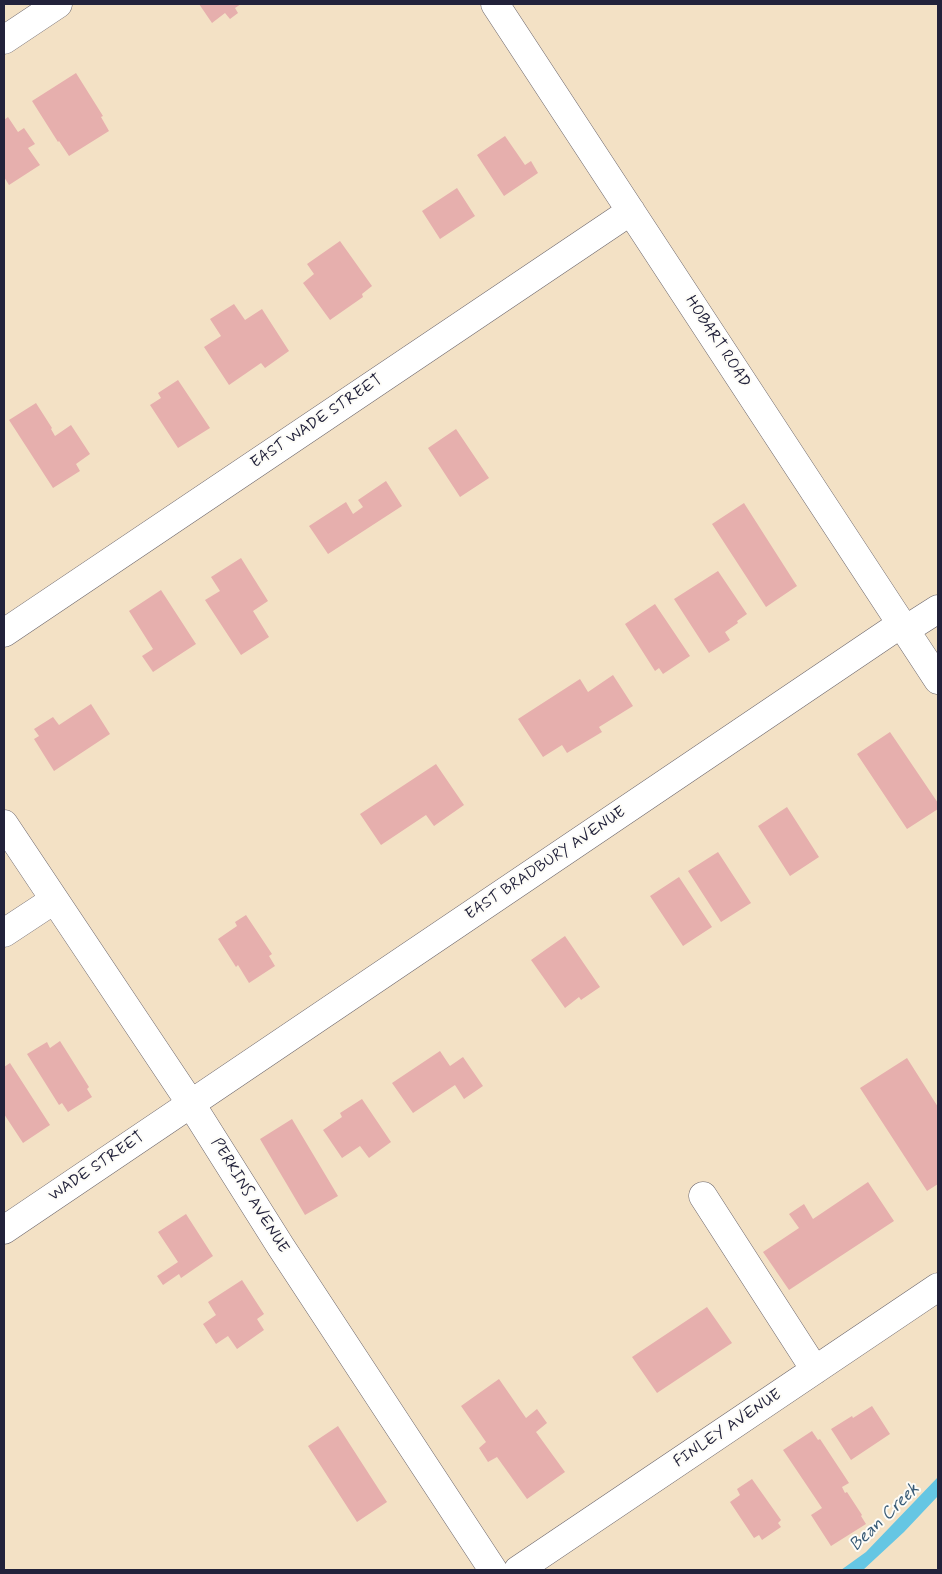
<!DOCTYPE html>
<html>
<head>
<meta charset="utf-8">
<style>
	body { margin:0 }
	#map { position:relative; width:942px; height:1574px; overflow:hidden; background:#f3e1c5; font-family:Mynerve,sans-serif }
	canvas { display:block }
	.frame { position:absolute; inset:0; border:5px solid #22223b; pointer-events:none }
</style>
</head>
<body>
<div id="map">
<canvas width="942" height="1574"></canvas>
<div class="frame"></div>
</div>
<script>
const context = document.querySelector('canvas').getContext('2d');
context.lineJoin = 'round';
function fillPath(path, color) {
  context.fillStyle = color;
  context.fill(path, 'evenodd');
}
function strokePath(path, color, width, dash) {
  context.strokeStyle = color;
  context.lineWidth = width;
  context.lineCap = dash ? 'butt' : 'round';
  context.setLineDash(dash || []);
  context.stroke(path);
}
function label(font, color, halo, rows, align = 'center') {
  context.font = font + ' Mynerve,sans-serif';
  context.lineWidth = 4;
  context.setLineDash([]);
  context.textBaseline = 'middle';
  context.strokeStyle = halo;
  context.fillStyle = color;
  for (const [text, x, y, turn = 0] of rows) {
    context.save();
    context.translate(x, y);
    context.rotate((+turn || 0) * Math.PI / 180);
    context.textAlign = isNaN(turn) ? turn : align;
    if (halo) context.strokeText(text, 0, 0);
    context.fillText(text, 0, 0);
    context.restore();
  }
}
const water = new Path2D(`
	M938,1477v19l-34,36 -41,38h-22l25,-18z`);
const building = new Path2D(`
	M199,4h42l-6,4 3,5 -8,6 -5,-6 -13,10z
	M76,73l27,43 -2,1 8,14 -40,25 -10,-15 -1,1 -26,-41z
	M8,117l10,15 6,-4 11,16 -7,4 12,17 -31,20 -5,-8v-57z
	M505,136l20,29 6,-4 7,12 -34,23 -27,-41z
	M457,188l18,28 -35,23 -18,-28z
	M340,241l32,45 -10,8 1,3 -33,23 -27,-37 11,-9 -7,-10z
	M234,304l11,16 17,-11 27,42 -24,17 -4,-5 -32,22 -25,-38 17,-11 -11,-17z
	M178,380l32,48 -32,20 -28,-43 11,-7 -3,-5z
	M36,403l16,25 -1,1 4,7 16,-11 19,29 -14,10 4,7 -27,17 -44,-68z
	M456,429l33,49 -29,19 -32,-49z
	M386,481l16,25 -74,48 -19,-28 37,-24 7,12 10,-7 -5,-7z
	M744,503l53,83 -31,21 -54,-83z
	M241,558l27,43 -15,10 16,26 -28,18 -36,-55 15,-9 -9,-14z
	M718,571l29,43 -10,7 1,2 -13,9 5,8 -21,13 -35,-54z
	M161,590l35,54 -43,28 -11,-16 11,-7 -24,-38z
	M655,604l35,52 -27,18 -4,-6 -4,3 -30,-47z
	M613,675l20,31 -34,21 3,5 -35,21 -5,-8 -19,12 -25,-38 62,-40 8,13z
	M91,704l19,30 -56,37 -20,-32 5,-3 -5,-7 19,-12 6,8z
	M890,732l48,71v6l-31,20 -50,-75z
	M436,764l28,41 -30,21 -8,-11 -45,30 -21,-31z
	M787,807l32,50 -29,19 -32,-50z
	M718,852l33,51 -30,19 -33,-51z
	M679,877l33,50 -29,19 -33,-50z
	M246,915l26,39 -3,2 6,10 -26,17 -11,-18 -2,2 -18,-28 19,-13 -2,-4z
	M565,936l35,51 -19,13 -2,-3 -14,11 -34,-48z
	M60,1041l29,46 -2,2 5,8 -24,15 -6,-9 -3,2 -32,-51 20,-12 3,6z
	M440,1051l10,15 13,-9 20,29 -19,13 -9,-14 -42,28 -21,-30z
	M907,1058l31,49v77l-11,7 -67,-103z
	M10,1063l40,62 -27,18 -19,-29v-47z
	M362,1099l29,43 -22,16 -9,-12 -18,12 -19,-28 19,-13 -2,-4z
	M292,1119l46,77 -33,19 -45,-76z
	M868,1182l26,39 -105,69 -26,-38 36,-24 -10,-14 15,-10 9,15z
	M186,1214l27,42 -32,22 -2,-4 -16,11 -6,-9 21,-14 -20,-30z
	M242,1280l22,34 -7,5 7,11 -27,19 -9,-13 -12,8 -13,-20 13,-9 -8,-13z
	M707,1307l25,36 -75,50 -25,-36z
	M499,1379l27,39 11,-9 10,14 -11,9 29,40 -38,27 -30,-42 -9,5 -9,-14 7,-6 -25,-36z
	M872,1406l18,28 -39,26 -20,-31 21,-13 1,2z
	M338,1426l49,76 -30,20 -49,-76z
	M812,1431l6,9 2,-1 29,44 -7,4 3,6 2,-1 15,23 -1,1 5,8 -35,22 -20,-31 11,-7 -39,-58z
	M752,1479l29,41 -3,3 3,4 -19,13 -3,-5 -5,3 -24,-36 10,-7 -3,-6z`);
const minor = new Path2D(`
	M495,4l443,676
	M4,40l54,-36
	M905,630l33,-21
	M4,633l627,-422
	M4,824l187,280 90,143 212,323
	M4,933l50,-33
	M703,1196l112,174
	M4,1230l897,-606
	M518,1570l420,-283`);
const streetNames = [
	["HOBART ROAD",717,342,57],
	["EAST WADE STREET",317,422,-34],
	["EAST BRADBURY AVENUE",546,864,-34],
	["WADE STREET",97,1167,-34],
	["PERKINS AVENUE",249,1196,58],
	["FINLEY AVENUE",728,1429,-34]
];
const waterNames = [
	["Bean Creek",885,1518,-44]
];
fillPath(water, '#65c6e3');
fillPath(building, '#e6afad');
strokePath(minor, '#6b656b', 29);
strokePath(minor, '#fff', 28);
label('16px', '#22223b', '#fdfcf7', streetNames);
label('italic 18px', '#395b76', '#fdfcf7', waterNames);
</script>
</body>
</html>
